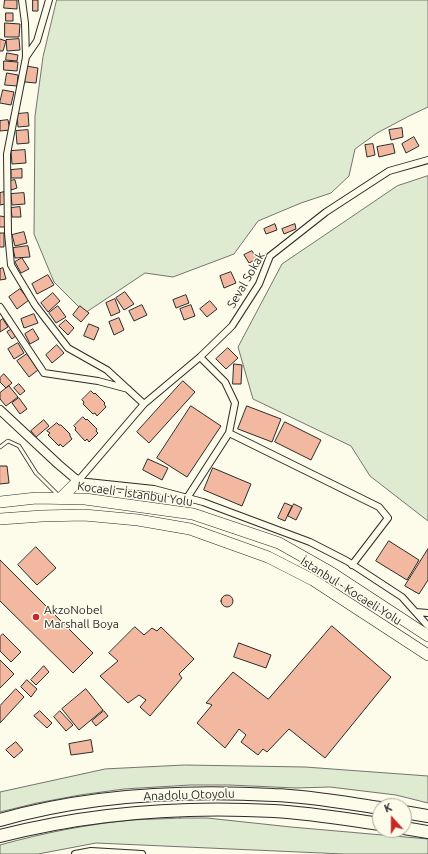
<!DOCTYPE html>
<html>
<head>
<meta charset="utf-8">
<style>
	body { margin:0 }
	#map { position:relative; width:428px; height:854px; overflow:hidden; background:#fdfbea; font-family:Ubuntu,sans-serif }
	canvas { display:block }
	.north { position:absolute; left:372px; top:798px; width:40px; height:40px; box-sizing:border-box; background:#fdfbea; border:1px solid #a9a89e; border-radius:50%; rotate:339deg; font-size:11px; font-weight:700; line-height:16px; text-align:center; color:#2b2b2b }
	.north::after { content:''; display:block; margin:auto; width:14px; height:18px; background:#c62828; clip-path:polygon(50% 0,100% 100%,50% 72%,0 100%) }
</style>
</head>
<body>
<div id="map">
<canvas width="428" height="854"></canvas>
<div class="north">K</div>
</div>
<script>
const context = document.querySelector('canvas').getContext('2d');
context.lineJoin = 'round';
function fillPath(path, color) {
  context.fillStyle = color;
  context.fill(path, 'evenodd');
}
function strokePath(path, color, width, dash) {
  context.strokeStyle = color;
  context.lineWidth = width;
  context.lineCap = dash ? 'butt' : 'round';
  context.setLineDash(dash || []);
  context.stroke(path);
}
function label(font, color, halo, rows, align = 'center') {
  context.font = font + ' Ubuntu,sans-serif';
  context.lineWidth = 3;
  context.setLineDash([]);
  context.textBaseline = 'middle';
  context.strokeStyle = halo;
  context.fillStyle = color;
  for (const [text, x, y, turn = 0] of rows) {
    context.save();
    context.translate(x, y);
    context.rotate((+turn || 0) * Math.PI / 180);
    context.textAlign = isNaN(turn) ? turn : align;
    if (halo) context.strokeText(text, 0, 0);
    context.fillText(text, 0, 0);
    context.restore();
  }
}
const green = new Path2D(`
	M57,0h371v107l-19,9 -32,17 -22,16 -6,27 -18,17 -30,10 -43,18 -24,33 -61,23 -28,-4 -60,40 -31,-31 -20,-48 1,-118 8,-59z
	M428,176v345l-58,-45 -19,-30 -98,-47 -15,-52 44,-83 115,-78z
	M185,765l120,2 123,9v27l-32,-8 -66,-8 -34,1 -67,-3h-39l-66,4 -44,6 -43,8 -37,9v-20l105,-23z
	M180,818h27l84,9 137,12v15h-84l-248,-11 -58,11h-38v-9c43,-12 88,-21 133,-25 16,-1 31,-1 47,-2z`);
const building = new Path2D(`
	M5,0h12v9l-13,-1z
	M33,0h5v11h-5z
	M6,13h7v8h-7z
	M5,23l15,1 -1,13h-14z
	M0,39l6,2 -3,10h-3z
	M19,39l1,11 -13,1 -1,-11z
	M7,53l11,2 -1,6 -11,-1z
	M4,61l14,1 -1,9 -13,-1z
	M26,66l12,2 -2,15 -11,-1z
	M7,73l11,2 -1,11 -12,-1z
	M3,90l11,2 -3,13 -11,-2z
	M28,113l1,13 -11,1 -1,-13z
	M8,120l2,10 -10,1v-10z
	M402,128l1,9 -12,3 -2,-10z
	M28,130l1,13 -12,1 -1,-13z
	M414,137l5,9 -13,7 -4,-9z
	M373,144l2,11 -8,2 -2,-12z
	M393,144l2,9 -16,4 -2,-10z
	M25,150l1,13 -14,1 -1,-13z
	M22,169v9h-11v-8z
	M15,180l2,8 -6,2 -2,-9z
	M4,192l1,12 -5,1v-12z
	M24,193l1,11 -13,1 -1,-11z
	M20,207l1,10h-9l-1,-9z
	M0,216l6,1v10h-6z
	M275,224l2,6 -11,4 -2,-5z
	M295,224l1,5 -12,5 -2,-5z
	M24,232l3,11 -12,3 -3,-11z
	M0,233h4v14h-4z
	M28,246l2,11 -15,1 -2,-10z
	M252,251l5,8 -8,4 -5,-8z
	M22,258l7,11 -8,4 -6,-11z
	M3,268l3,11 -6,1v-11z
	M231,272l5,11 -12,5 -4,-12z
	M48,275l6,10 -17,9 -5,-10z
	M20,289l9,11 -12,9 -8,-12z
	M125,292l9,12 -10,6 -8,-12z
	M53,293l7,8 -12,11 -7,-9z
	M186,295l3,8 -13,5 -3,-8z
	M115,299l5,13 -9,4 -5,-13z
	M210,301l7,8 -10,8 -7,-8z
	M142,305l5,10 -13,6 -5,-10z
	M191,305l4,11 -11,4 -4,-11z
	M58,306l8,11 -10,6 -7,-10z
	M80,306l9,7 -8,9 -8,-7z
	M34,314l4,9 -14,5 -3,-9z
	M119,318l5,12 -10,5 -5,-13z
	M3,319l5,8 -8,5v-11z
	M66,320l8,8 -6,7 -9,-9z
	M89,324l10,4 -5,12 -10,-4z
	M12,329l5,6 -5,4 -5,-7z
	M33,329l6,10 -9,5 -5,-10z
	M18,343l6,10 -10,6 -6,-10z
	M57,345l7,8 -12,10 -6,-8z
	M228,348l10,10 -12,11 -10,-10z
	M27,354l11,16 -9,7 -12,-16z
	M234,364l8,1 -1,19h-8z
	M4,374l8,9 -6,5 -6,-6v-4z
	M183,381l12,11 -46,51 -12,-11z
	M19,384l6,7 -5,4 -6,-7z
	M9,386l9,11 -12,9 -6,-7v-6z
	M91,391l3,3 1,-1 10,10 -1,1 2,3 -9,9 -2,-3 -2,1 -10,-10 1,-2 -2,-2z
	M19,398l8,11 -7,5 -8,-11z
	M191,406l30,20 -34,51 -30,-19z
	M247,406l34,13 -9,23 -34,-13z
	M83,417l3,3 1,-1 10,10 -1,2 2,2 -9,9 -2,-3 -2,2 -10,-11 1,-2 -2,-2z
	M44,420l5,6 -13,11 -5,-6z
	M285,422l36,18 -10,20 -36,-18z
	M57,423l2,2h2l9,9v2l2,3 -9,8 -3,-3 -1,2 -11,-11 2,-2 -3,-2z
	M148,459l20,9 -6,12 -19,-10z
	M0,466h7l2,17 -9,1z
	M213,468l38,16 -9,22 -38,-16z
	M285,503l7,3 -7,15 -7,-3z
	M294,504l8,4 -6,12 -8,-4z
	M389,541l30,19 -12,20 -31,-19z
	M36,547l20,21 -19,17 -19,-20z
	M428,549v31l-9,14 -14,-8z
	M0,560l93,93 -20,20 -73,-72z
	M221 601a6 6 0 1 1 12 0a6 6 0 1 1-12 0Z
	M332,626l59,51 -66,81 -36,-29 -22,23 -4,-3 -5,6 -17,-13 5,-7 -7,-6 -14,19 -28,-25 15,-18 -2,-1 -4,-1 27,-31 35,27z
	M135,627l9,8 8,-7 5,3 4,-4 33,32 -15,15 3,4 -32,38 -10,-9 6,-7 -7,-5 -11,8 -28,-27 18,-15 -9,-8z
	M3,634l18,18 -10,10 -11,-11v-14z
	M239,643l32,12 -5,13 -32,-11z
	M0,660l14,14 -14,14z
	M44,666l5,6 -13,13 -5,-5z
	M27,680l10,9 -6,8 -10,-10z
	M16,689l8,8 -24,26v-17z
	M86,689l17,21 -24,20 -17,-21z
	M40,711l12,12 -5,5 -13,-12z
	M60,711l13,14 -7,6 -12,-14z
	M104,711l4,5 -12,10 -4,-5z
	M91,740l2,12 -22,3 -2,-11z
	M16,742l7,8 -9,8 -8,-8z`);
const service = new Path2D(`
	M0,447l8,-6 11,5 17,27 23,23`);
const minor = new Path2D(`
	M22,0l3,23 1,34 -19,97 1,79 3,32 24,40 33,43 39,22 37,34
	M26,57l11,-16 12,-41
	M0,307l44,66 54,8 30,8
	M229,433l150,74 9,11 -36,47
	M78,481l66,-77 56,-47 32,-31 27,-42 11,-28 56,-44 63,-41 39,-11
	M78,481l76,8 49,13 107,40 37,19 55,36 26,29
	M187,498l42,-65 6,-30 -10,-21 -25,-25
	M416,612l12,1
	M75,854l16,-3 51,3`);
const tertiary = new Path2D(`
	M0,410l58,54 20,17`);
const trunk = new Path2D(`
	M61,498l17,-17
	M0,502l36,-4 49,1 108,15 86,29 53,30 96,63
	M0,519l42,-3 42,-1 54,5 52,9 78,28 45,23 115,75`);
const motorway = new Path2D(`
	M404,812l24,4
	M0,820c87,-25 184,-30 274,-25 35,1 72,8 106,13
	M404,828l24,4
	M0,836c89,-23 183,-30 274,-25 36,2 71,8 106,13`);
const markers = [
	[36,617,4,"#c62828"]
];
const streetNames = [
	["Seval Sokak",246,280,-60],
	["Kocaeli - İstanbul Yolu",135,494,8],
	["İstanbul - Kocaeli Yolu",351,591,32],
	["Anadolu Otoyolu",189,795,-2]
];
const poiNames = [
	["AkzoNobel",44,610],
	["Marshall Boya",44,624]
];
fillPath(green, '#deebd1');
strokePath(green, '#74746e', 1);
fillPath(building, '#f2b8a0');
strokePath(building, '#2b2b2b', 1);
strokePath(service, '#2b2b2b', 4.5);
strokePath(minor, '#2b2b2b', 8);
strokePath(tertiary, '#2b2b2b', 10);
strokePath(trunk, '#2b2b2b', 12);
strokePath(motorway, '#2b2b2b', 14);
strokePath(service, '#fdfbea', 3);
strokePath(minor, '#fdfbea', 6);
strokePath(tertiary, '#fdfbea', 8);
strokePath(trunk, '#fdfbea', 11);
strokePath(motorway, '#fdfbea', 12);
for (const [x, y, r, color] of markers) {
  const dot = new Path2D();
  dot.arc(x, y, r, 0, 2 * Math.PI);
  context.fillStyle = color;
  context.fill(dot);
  strokePath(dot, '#fdfbea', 1.5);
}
label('12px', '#2b2b2b', '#fdfbea', streetNames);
label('12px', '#2b2b2b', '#fdfbea', poiNames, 'left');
</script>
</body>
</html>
